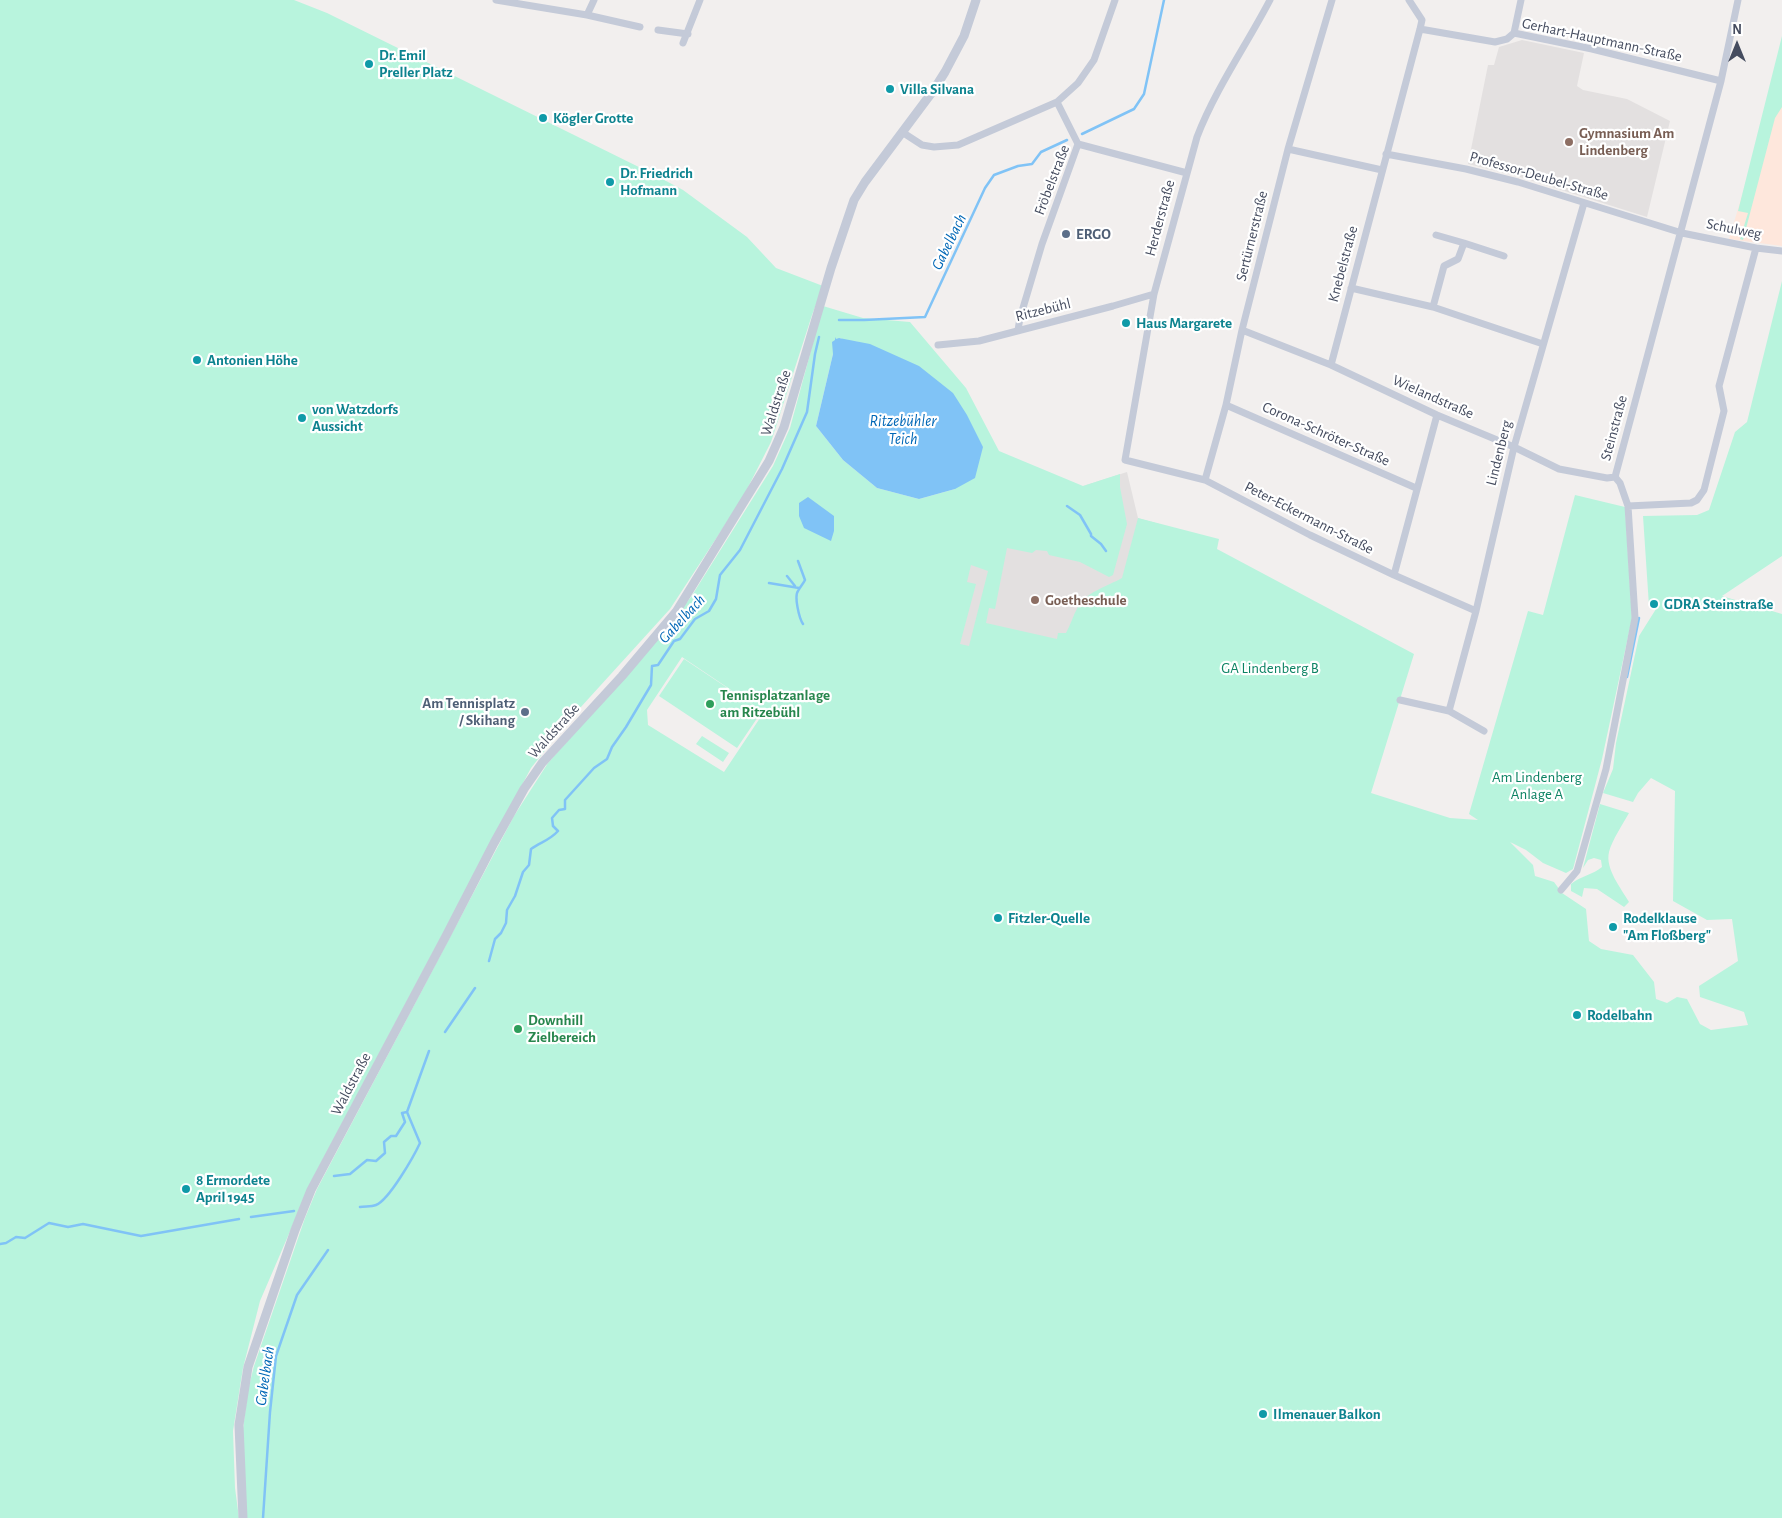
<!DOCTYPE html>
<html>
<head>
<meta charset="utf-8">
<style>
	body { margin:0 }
	#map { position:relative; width:1782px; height:1518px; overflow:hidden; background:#f2efee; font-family:"Alegreya Sans",sans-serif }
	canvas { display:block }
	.north { position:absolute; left:1712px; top:20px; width:50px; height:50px; -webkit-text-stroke:4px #fff; paint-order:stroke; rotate:0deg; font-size:14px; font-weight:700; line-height:20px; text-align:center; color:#454c5f }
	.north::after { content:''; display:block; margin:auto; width:18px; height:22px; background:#454c5f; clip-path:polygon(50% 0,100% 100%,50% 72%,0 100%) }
</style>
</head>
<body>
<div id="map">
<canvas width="1782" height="1518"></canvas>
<div class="north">N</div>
</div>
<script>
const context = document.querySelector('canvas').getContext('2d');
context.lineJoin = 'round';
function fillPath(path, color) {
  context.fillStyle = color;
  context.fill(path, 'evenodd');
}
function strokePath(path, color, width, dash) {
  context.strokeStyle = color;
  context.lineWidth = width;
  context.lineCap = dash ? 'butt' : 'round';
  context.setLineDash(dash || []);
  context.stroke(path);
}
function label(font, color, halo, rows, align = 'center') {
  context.font = font + ' "Alegreya Sans",sans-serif';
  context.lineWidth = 4.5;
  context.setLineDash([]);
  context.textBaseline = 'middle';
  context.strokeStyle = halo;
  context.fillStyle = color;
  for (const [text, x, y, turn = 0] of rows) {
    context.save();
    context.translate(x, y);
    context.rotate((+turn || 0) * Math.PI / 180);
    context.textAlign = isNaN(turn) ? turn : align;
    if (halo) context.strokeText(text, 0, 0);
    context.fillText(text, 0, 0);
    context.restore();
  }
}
const education = new Path2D(`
	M1522,40l62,13 -7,33 6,4 44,9 43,22 -23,96 -130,-41 -49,-12 20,-99h6l5,-18z
	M1127,472l11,46 25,7 -49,166 -194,-58 26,-90 137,-57z`);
const medical = new Path2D(`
	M1782,50v196l-53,-7 38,-127z`);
const green = new Path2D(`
	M0,0h294l33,13 326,161 30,16 64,47 29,31 47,18 -11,29 -41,127 -29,57 -72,110 -100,110 -39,49 -218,410 -53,123 -17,67 -10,63 2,57 4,30h-239z
	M1782,36v71l-7,11 -32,122 -3,-1 8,-26 -10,-2z
	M1782,281v275l-60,40 60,18v904h-1536l-4,-81 6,-47 6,-24 51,-148 12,-29 197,-373 34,-53 109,-124 34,-42 82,-131 17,-38 33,-122 40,12 47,4 56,66 33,63 84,35 37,-12v13l7,37 -14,51 -4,2 -29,-15 -31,-7 -2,-4 -11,-1 -4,3 -25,-5 -12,61 -6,-1 -3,15 71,16 1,-6h8c5,-9 7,-18 12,-26 8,-15 30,-21 44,-29l16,-60 81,21 -2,10 197,105 -43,139 79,25 28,2 -9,-6 59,-203 15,4 32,-120 50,12 7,111 -30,141 -29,110 -7,4 -23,-10 -17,-13 -16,-8 23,23 2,11 19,6 8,11 24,16 3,32 12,8 32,6 21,27 2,17 11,4 10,-6 10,2 13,25 11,6 37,-5 -4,-13 -44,-15 -1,-11 39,-25 -6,-42 -25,1 -34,-19 2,-110 -24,-13 -13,15 -5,9 -30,-9 10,-24 3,-26 23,-107 17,-27 -7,-3 -6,-90 54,-1 12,-5 26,-78 12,-10zM840,338l7,3 12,1 96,147 -36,10 -42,-11 -34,-28 -27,-34 17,-72zM971,565l17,6 -19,75 -9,-2 16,-60 -9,-2zM682,657l82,55 -40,60 -76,-47 -1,-15z
	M684,659l78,52 -25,37 -78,-52z
	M702,736l27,17 -6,9 -27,-18z
	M1600,804l29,9c-6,11 -17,27 -20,39 -4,17 12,36 20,50l-5,5 -27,-18 -13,-1 -2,9 -11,-6v-7c10,-8 21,-9 31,-17l-1,-7 -7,-2 -6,2 -5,8z`);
const water = new Path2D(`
	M835,337l1,2 3,-1 31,6 49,22 34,27 14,22 16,32 -8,31 -20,11 -36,10 -42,-11 -34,-28 -27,-34 17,-72 -1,-12 3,-2z
	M808,497l26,19v15l-3,10 -27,-13 -5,-12v-13z`);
const stream = new Path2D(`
	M1082,134l52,-25 10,-15 20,-94
	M839,320h25l61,-3 60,-129 9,-13 24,-9 14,-2 9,-12 26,-12
	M1067,506l13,9 11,19v2l10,8 5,7
	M798,561l7,19c-2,4 -5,7 -7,11 -4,5 1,27 5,33
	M787,576l8,10
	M769,583l30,5
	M1627,677l12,-59
	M489,961l6,-22 6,-6 5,-10 1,-13 8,-14 8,-24 6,-7 2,-16c10,-7 19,-9 27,-18l-5,-5 -1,-8 7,-8 6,-1v-9l29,-32 13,-9 5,-12 14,-20 25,-42 1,-19 6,-1 16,-24 6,-2 15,-20 14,-8 7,-12 4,-24 20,-25 42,-81 25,-57 8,-58 4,-17
	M445,1032l30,-44
	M334,1176l16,-2 17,-14 9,1 9,-8 -1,-11 7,-6h5l9,-14 -3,-9 5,-1
	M360,1207c5,-1 11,0 16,-2 13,-5 38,-49 44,-62l-13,-31 22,-61
	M251,1217l43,-6
	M0,1244l6,-1 10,-6 9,1 24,-15 19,4 15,-3 58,12 98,-17
	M263,1518l7,-106 6,-56 21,-61 31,-45`);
const minor = new Path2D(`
	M496,0l91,15 53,12
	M1270,0c-24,46 -54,88 -73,137l-43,157 -29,166 80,20 105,55 84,40 82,36
	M587,15l7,-15
	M1420,29l75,13 12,-3 7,-6 78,16 129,32
	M658,30l30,4
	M1514,33l7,-33
	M683,43l17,-43
	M1057,102l21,42
	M902,132l20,13 12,2 24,-2 99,-43 21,-19 16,-23 21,-60
	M1288,149l94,21
	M1386,154l80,15 52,13 164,51 74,15 26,3
	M1436,235l28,8
	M1351,288l82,19 110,37
	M1433,307l11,-41 14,-7 6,-16 40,13
	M1018,330l2,-12 22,-74 36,-100 109,29
	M1242,330l89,35 106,50 77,32 45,22 48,9 8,-1
	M938,345l41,-4 134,-35 41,-12
	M1331,365l89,-336 2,-9 -13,-20
	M1226,405l190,83
	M1205,480l21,-75 16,-75 46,-181 44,-149
	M1628,506l63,-3 6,-3 7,-10 20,-79 -5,-25 37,-138
	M1394,575l43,-160
	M1400,700l49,11
	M1484,731l-35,-20 27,-100 38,-164 70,-244
	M1561,890l16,-19 29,-102 29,-151 -7,-112 -8,-23 -5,-6 106,-396 17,-81`);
const tertiary = new Path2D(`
	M243,1518l-4,-93 9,-58 47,-137 16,-40 135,-254 48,-93 30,-54 18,-26 80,-87 54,-64 93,-151 15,-34 47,-159 23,-68 11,-18 68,-91 12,-19 19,-36 12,-36`);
const markers = [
	[369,64,5,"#0f9aa8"],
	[890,89,5,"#0f9aa8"],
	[543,118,5,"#0f9aa8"],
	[1569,142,5,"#8d6e63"],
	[610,182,5,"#0f9aa8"],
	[1066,234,5,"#5c6f8a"],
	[1126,323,5,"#0f9aa8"],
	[197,360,5,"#0f9aa8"],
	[302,418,5,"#0f9aa8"],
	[1035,600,5,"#8d6e63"],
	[1654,604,5,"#0f9aa8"],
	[710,704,5,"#2e9e5b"],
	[525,712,5,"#5c6f8a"],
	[998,918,5,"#0f9aa8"],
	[1613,927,5,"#0f9aa8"],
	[1577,1015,5,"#0f9aa8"],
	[518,1029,5,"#2e9e5b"],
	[186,1189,5,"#0f9aa8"],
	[1263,1414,5,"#0f9aa8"]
];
const streetNames = [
	["Gerhart-Hauptmann-Straße",1602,40,12],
	["Professor-Deubel-Straße",1539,176,16],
	["Fröbelstraße",1052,180,-69],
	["Herderstraße",1160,218,-75],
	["Schulweg",1734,229,11],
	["Sertürnerstraße",1252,236,-76],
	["Knebelstraße",1343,264,-75],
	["Ritzebühl",1043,310,-14],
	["Wielandstraße",1433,397,24],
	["Waldstraße",776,403,-72],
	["Steinstraße",1614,428,-75],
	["Corona-Schröter-Straße",1326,434,24],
	["Lindenberg",1499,453,-76],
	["Peter-Eckermann-Straße",1309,518,27],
	["Waldstraße",554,731,-48],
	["Waldstraße",351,1084,-62]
];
const cultureNames = [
	["Dr. Emil",379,55],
	["Preller Platz",379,72],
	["Villa Silvana",900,89],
	["Kögler Grotte",553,118],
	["Dr. Friedrich",620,173],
	["Hofmann",620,190],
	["Haus Margarete",1136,323],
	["Antonien Höhe",207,360],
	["von Watzdorfs",312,409],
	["Aussicht",312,426],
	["GDRA Steinstraße",1664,604],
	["Fitzler-Quelle",1008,918],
	["Rodelklause",1623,918],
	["\"Am Floßberg\"",1623,935],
	["Rodelbahn",1587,1015],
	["8 Ermordete",196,1180],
	["April 1945",196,1197],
	["Ilmenauer Balkon",1273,1414]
];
const educationNames = [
	["Gymnasium Am",1579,133],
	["Lindenberg",1579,150],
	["Goetheschule",1045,600]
];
const serviceNames = [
	["ERGO",1076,234],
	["Am Tennisplatz",515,703,"right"],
	["/ Skihang",515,720,"right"]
];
const parkNames = [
	["GA Lindenberg B",1270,668],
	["Am Lindenberg",1537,777],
	["Anlage A",1537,794]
];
const leisureNames = [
	["Tennisplatzanlage",720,695],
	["am Ritzebühl",720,712],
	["Downhill",528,1020],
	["Zielbereich",528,1037]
];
const waterNames = [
	["Gabelbach",949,242,-64],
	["Ritzebühler",903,421],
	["Teich",903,439],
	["Gabelbach",682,619,-47],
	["Gabelbach",265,1376,-82]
];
fillPath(education, '#e3e0e0');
fillPath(medical, '#fee7dc');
fillPath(green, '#b8f4dd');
fillPath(water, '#80c3f6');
strokePath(stream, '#80c3f6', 2.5);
strokePath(minor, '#c4cad8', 7);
strokePath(tertiary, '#c4cad8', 9);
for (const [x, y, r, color] of markers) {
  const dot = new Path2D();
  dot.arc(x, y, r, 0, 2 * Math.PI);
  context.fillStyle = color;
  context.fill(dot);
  strokePath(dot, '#fff', 2);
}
label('15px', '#454c5f', '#fff', streetNames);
label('bold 15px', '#0d838f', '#fff', cultureNames, 'left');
label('bold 15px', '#785e54', '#fff', educationNames, 'left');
label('bold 15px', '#4e5e75', '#fff', serviceNames, 'left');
label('15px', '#0c8363', '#fff', parkNames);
label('bold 15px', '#27864d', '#fff', leisureNames, 'left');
label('italic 16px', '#0067b6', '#fff', waterNames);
</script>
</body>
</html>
